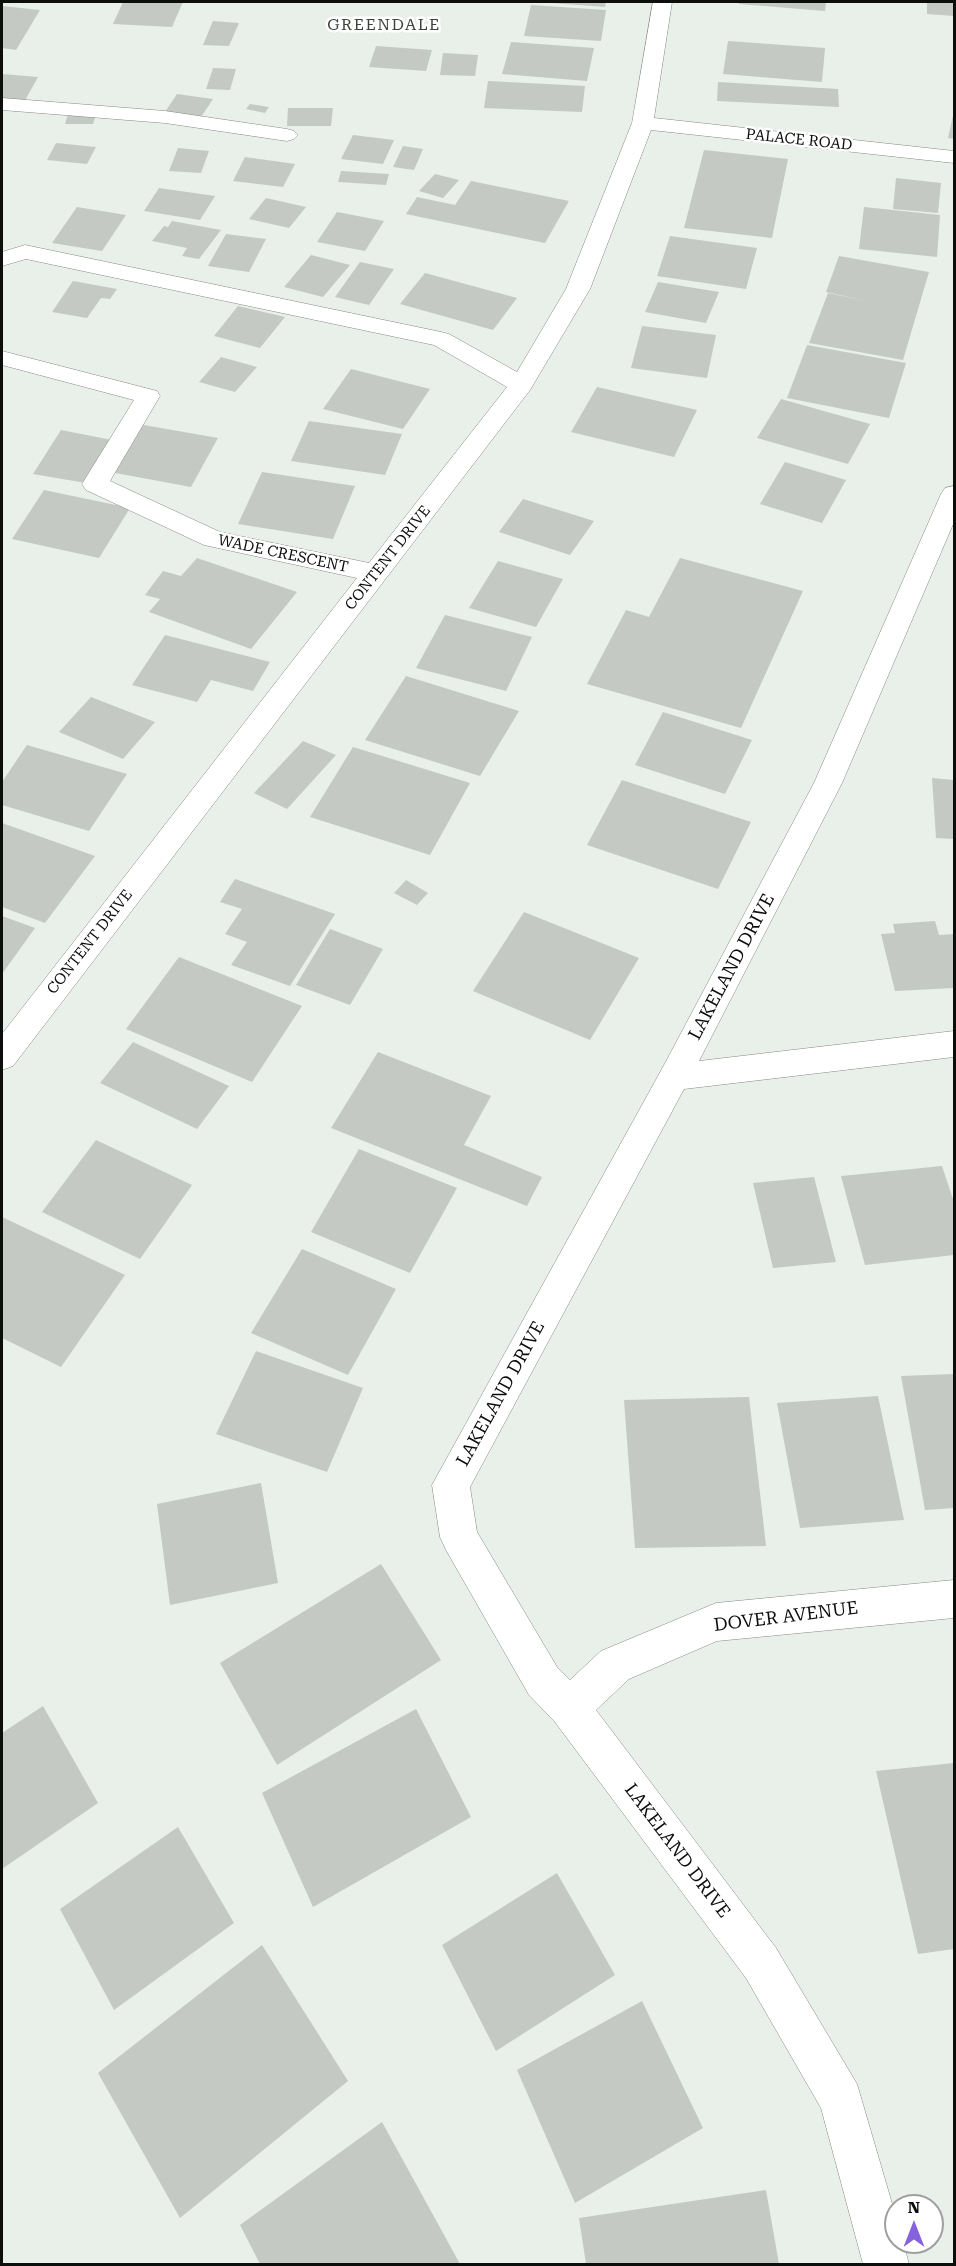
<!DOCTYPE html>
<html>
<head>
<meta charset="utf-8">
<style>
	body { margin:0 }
	#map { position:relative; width:956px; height:2266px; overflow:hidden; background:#e9efe9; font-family:"Roboto Serif",serif }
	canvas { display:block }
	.frame { position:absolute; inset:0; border:3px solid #0c0e0c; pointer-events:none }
	.north { position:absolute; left:884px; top:2194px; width:60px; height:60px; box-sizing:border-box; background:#fff; border:2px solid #9e9f9e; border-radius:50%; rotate:0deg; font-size:16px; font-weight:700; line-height:24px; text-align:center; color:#0c0e0c }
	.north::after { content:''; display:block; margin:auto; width:21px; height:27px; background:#8762dd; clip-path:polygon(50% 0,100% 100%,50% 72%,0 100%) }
</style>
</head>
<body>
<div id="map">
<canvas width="956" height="2266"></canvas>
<div class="frame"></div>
<div class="north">N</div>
</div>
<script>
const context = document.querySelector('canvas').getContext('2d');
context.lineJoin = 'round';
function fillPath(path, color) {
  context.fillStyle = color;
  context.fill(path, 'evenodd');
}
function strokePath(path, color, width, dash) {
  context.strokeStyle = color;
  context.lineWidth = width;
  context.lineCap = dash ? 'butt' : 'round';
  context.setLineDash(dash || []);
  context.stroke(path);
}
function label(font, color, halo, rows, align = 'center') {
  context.font = font + ' "Roboto Serif",serif';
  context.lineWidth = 5;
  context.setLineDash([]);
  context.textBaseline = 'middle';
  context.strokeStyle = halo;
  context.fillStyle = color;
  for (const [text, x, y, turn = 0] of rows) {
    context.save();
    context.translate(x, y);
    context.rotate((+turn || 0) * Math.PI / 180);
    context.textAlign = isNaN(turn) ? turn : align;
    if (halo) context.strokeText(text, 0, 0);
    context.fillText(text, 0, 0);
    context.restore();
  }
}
const building = new Path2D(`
	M123,2h60l-11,25 -59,-3z
	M537,2h69l-1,5z
	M739,2h87l-1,9 -86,-7z
	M927,2h27v14l-27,-2z
	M531,5l75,5 -5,31 -77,-5z
	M2,6l38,4 -24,40 -14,-2z
	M213,21l26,2 -10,23 -26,-1z
	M728,41l97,7 -3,34 -99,-8z
	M511,42l83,6 -7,33 -85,-7z
	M376,46l56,4 -6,21 -57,-4z
	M443,53l35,2 -3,21 -35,-1z
	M213,68l23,1 -6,21 -24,-1z
	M2,74l36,3 -15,27 -21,-2z
	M488,81l97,5 -3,26 -98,-4z
	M718,82l120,7 1,18 -122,-6z
	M177,94l36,5 -12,18 -36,-5z
	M250,104l19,3 -4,6 -19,-4z
	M288,108h45l-2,18h-44z
	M954,111v28l-6,-1z
	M68,114l28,1 -3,9h-28z
	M353,135l41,5 -11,24 -42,-5z
	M56,143l40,4 -9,17 -40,-4z
	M403,146l20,3 -9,21 -21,-3z
	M178,148l31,3 -8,22 -32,-2z
	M704,150l84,9 -16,79 -88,-10z
	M245,157l50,7 -12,23 -50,-6z
	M341,171l48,3 -3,11 -48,-3z
	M435,174l24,6 -16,18 -24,-7z
	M896,178l45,5 -3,30 -45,-4z
	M471,181l98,20 -24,42 -139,-29 11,-17 38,8z
	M159,188l56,8 -15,24 -56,-9z
	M266,198l40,9 -17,21 -40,-9z
	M77,207l49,8 -24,36 -50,-8z
	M864,207l76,8 -3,42 -78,-8z
	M337,212l47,9 -19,30 -48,-9z
	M172,221l49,9 -22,29 -17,-3 5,-8 -35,-7 12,-15 4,1z
	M226,234l40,5 -17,33 -41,-6z
	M670,236l87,12 -11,41 -89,-13z
	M311,255l39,10 -27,32 -39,-10z
	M839,256l90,16 -26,88 -94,-17 19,-50 39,8 -41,-9z
	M360,262l34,7 -25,36 -34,-8z
	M425,273l92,25 -24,32 -93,-26z
	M73,281l44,8 -7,10 -9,-1 -14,20 -35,-6z
	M658,282l61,10 -13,31 -61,-11z
	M238,306l47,11 -25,31 -46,-12z
	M642,326l74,9 -9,43 -76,-10z
	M807,345l99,18 -17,55 -102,-20z
	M221,357l36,10 -22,25 -36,-10z
	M351,369l79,20 -27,40 -80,-20z
	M597,387l100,23 -23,47 -103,-25z
	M781,399l89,25 -22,40 -91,-26z
	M309,421l93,13 -17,41 -94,-14z
	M138,424l80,14 -27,49 -81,-15z
	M61,430l51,10 -26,43 -53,-9z
	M785,462l61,18 -24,43 -62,-19z
	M262,472l93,14 -22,53 -95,-15z
	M44,490l86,18 -31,50 -87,-19z
	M523,499l71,22 -24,34 -71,-23z
	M197,558l100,34 -46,57 -102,-37 11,-13 -15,-4 18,-24 18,5z
	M680,558l123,33 -62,137 -154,-44 39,-74 23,7z
	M498,561l65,18 -27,48 -67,-19z
	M445,615l87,22 -26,54 -90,-23z
	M165,635l105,27 -17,29 -42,-11 -14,22 -65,-17z
	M406,676l113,35 -39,65 -115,-36z
	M91,697l64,25 -32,37 -64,-27z
	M663,712l89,28 -27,54 -90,-29z
	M303,741l33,14 -49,54 -33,-16z
	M27,745l100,29 -38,57 -87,-26v-23z
	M353,747l117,36 -40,72 -120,-38z
	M932,778l22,2v59l-18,-1z
	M622,780l129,42 -33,67 -131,-44z
	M2,823l93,33 -50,67 -43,-16z
	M235,879l100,35 -45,72 -59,-21 16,-23 -22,-8 17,-25 -22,-7z
	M406,880l22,13 -11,12 -23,-12z
	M524,912l115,46 -49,82 -117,-49z
	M2,916l33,12 -33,46z
	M935,921l4,14 15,-1v54l-59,3 -14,-57 14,-1 -2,-9z
	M330,929l53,20 -33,56 -54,-20z
	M179,957l123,49 -50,76 -126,-53z
	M133,1042l96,44 -32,43 -97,-46z
	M378,1052l113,44 -27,49 78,32 -15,29 -196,-78z
	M96,1140l96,45 -52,74 -98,-47z
	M359,1149l98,39 -47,85 -99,-41z
	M942,1166l12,36v53l-89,10 -24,-89z
	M814,1177l22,85 -63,6 -20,-85z
	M2,1217l123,58 -64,92 -59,-29z
	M302,1249l94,40 -48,86 -97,-42z
	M256,1351l107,37 -36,84 -111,-38z
	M954,1374v134l-29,2 -24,-134z
	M878,1396l26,124 -104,8 -23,-125z
	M749,1397l17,149 -131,2 -11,-148z
	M261,1483l17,100 -108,22 -13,-101z
	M381,1564l60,96 -164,105 -57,-102z
	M43,1706l55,97 -96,66v-136z
	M416,1709l55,108 -158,90 -51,-114z
	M954,1763v186l-36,5 -42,-183z
	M178,1827l56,96 -120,87 -54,-101z
	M557,1873l58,102 -119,76 -54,-106z
	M262,1945l86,136 -168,137 -82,-145z
	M642,2001l61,127 -128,75 -58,-133z
	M382,2122l78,142h-200l-20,-39z
	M766,2190l13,74h-193l-7,-46z`);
const minor = new Path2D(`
	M653,2h19l-18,116 300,33v12l-303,-33 -61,159 -60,101 -517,676 -11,4v-36l355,-456 -153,-33 -118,-55 -4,-6 52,-84 -132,-35v-14l155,40 3,5 -50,85 110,51 149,31 138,-176 -73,-42 -408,-86 -24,7v-14l23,-7 416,87 8,2 68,38 49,-83 66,-166z
	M2,98l163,13 122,18 7,2 4,4 -4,4 -7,2 -122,-18 -163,-13z
	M954,486v36l-112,261 -143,278 255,-30v26l-270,32 -214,398 7,45 80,135 13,13 31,-29 115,-48 238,-23v38l-237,23 -88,38 -33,31 180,238 81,136 39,133v25h7l6,22h-46l-42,-156 -75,-130 -191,-256 -26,-27 -83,-145 -6,-13 -8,-52 231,-418 151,-284 127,-289 4,-6z`);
const farStreetnames = [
	["PALACE ROAD",799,140,6],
	["WADE CRESCENT",283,554,12],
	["CONTENT DRIVE",388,558,-52],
	["CONTENT DRIVE",90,942,-52]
];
const farNeighbourhoodnames = [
	["GREENDALE",384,25]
];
const streetNames = [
	["LAKELAND DRIVE",732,967,-62],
	["LAKELAND DRIVE",501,1394,-61],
	["DOVER AVENUE",786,1617,-7],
	["LAKELAND DRIVE",677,1851,53]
];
fillPath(building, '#c4c9c3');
strokePath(minor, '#848984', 1);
fillPath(minor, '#fff');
label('15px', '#0c0e0c', '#fff', farStreetnames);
context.letterSpacing = '1.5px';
label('16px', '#3d423d', '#fff', farNeighbourhoodnames);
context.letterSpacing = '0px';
label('18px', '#0c0e0c', '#fff', streetNames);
</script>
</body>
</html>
